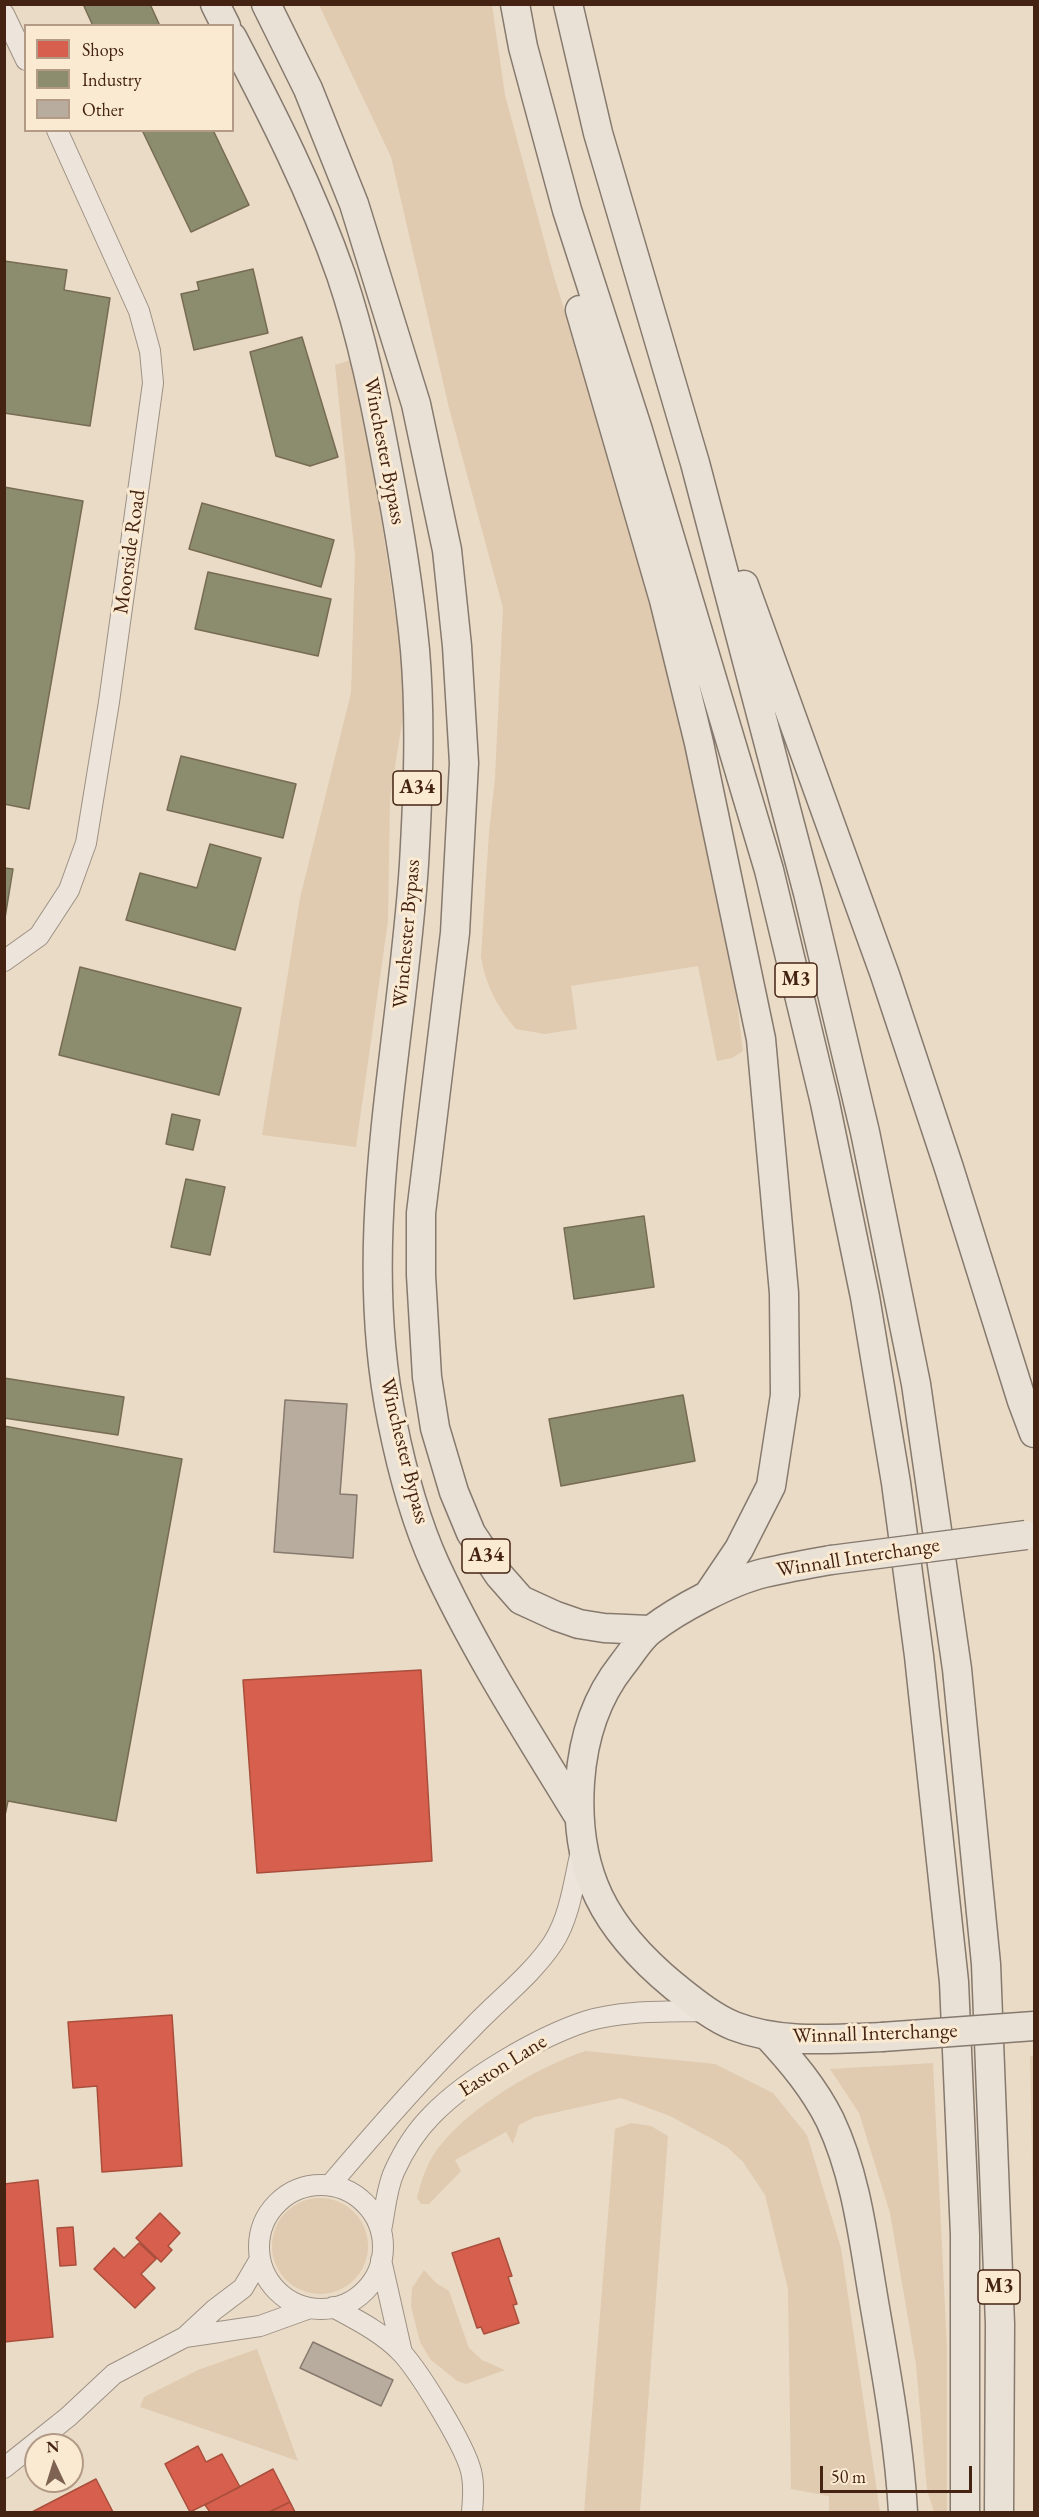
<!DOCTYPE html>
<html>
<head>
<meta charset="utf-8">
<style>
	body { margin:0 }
	#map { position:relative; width:1039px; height:2517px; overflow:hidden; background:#eadbc7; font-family:"EB Garamond",serif }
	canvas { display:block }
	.frame { position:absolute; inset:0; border:6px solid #452313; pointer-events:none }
	.legend { position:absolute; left:24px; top:24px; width:210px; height:108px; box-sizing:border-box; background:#faead2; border:2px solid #b29a86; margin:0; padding:8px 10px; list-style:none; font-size:18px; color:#452313 }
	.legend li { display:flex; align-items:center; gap:12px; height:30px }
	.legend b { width:30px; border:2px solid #b29a86 }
	.north { position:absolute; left:24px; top:2433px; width:60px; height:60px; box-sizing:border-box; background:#faead2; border:2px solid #b29a86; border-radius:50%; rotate:356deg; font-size:16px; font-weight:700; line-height:24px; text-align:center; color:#452313 }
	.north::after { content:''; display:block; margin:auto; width:21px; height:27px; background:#7f6352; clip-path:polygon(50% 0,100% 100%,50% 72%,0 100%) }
	.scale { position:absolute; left:820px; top:2466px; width:152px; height:27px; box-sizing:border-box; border:3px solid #452313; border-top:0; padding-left:8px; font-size:18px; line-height:21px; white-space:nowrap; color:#452313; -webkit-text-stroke:4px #faead2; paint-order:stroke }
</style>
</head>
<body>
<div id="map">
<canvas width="1039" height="2517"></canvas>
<div class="frame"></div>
<ul class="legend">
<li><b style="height:16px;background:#d6604d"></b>Shops</li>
<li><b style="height:16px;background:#8c8c6e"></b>Industry</li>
<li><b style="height:16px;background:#b8ac9e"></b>Other</li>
</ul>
<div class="north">N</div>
<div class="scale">50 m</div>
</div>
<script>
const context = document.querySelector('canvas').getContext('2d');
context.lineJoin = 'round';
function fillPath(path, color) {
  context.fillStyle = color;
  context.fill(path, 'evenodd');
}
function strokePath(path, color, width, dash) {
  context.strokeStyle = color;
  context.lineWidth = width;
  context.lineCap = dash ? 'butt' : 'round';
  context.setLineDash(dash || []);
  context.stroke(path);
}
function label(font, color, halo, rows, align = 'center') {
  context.font = font + ' "EB Garamond",serif';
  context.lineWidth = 6;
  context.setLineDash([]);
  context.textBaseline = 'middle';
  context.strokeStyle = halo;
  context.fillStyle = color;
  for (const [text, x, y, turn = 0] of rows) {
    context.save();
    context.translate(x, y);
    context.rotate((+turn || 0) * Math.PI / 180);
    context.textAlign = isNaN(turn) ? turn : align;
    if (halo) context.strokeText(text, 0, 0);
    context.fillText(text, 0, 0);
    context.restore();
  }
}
const green = new Path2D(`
	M319,5h173l13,90 48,178 113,368 65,313 12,97 -11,7 -15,3 -19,-95 -127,20 6,43 -32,5 -29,-5c-18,-20 -31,-45 -35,-72l8,-125 6,-54 8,-170 -54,-200 -58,-251z
	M357,358l50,334 -17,106 -2,123 -32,226 -94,-12 38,-237 51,-205 4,-137 -20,-191z
	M585,2051l130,13 58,29 34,42 34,113 39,264h-51v-16l-38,-7 -3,-200 -23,-94 -22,-33 -16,-15 -57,-31 -49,-18 -86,19 -16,8 -6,19 -7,-12 -51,28 6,11 -32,33h-8l-4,-6c4,-17 10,-36 22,-51 32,-41 97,-79 146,-96z
	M1034,2055v215l-4,-214z
	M933,2063l14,285v164h-13l-7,-22 -11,-125 -26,-152 -31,-100 -29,-44z
	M631,2123l20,3 17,10 -28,376h-56l31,-383z
	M272 2246a48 48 0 1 1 96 0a48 48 0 1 1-96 0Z
	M424,2270l12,13 13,8 20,57 13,12 23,10 -39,14 -9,-3 -27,-22 -10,-17 -9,-36 1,-18z
	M257,2349l41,112 -158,-54 4,-10 54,-27z`);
const shops = new Path2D(`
	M421,1670l11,191 -175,12 -14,-193z
	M172,2015l10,151 -80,6 -5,-86 -24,2 -5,-66z
	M38,2180l15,157 -49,5v-158z
	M160,2213l20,20 -12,13 4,4 -11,12 -25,-24z
	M73,2227l3,38 -16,1 -3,-38z
	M499,2238l13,38 -4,1 9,27 -4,1 6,18 -35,11 -3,-7 -4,1 -25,-75z
	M139,2243l17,16 -15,15 14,14 -20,20 -41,-39 20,-21 10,10z
	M198,2446l8,16 16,-8 18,33 -50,25 -25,-48z
	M273,2469l17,33 -21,10h-59l-5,-7z
	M96,2479l17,33h-81z
	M290,2502l5,10h-26z`);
const industry = new Path2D(`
	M83,4h67l10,22h-67z
	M142,130h71l36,75 -58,27z
	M4,261l63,9 -3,20 46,8 -20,128 -86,-13z
	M253,269l15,64 -74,17 -13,-56 18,-4 -2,-8z
	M302,337l36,120 -28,9 -34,-10 -26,-104z
	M4,487l79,14 -54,308 -25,-5z
	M202,503l132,37 -13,47 -132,-38z
	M208,572l123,27 -13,57 -123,-27z
	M181,756l115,28 -13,54 -116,-28z
	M210,844l51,14 -26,92 -109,-30 14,-47 57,15z
	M4,868l9,1 -9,55z
	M80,967l161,41 -22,87 -160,-40z
	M172,1114l28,6 -7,30 -27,-6z
	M186,1179l39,8 -15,68 -39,-8z
	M644,1216l10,71 -80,12 -10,-71z
	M4,1378l120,19 -6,38 -114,-17z
	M683,1395l12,66 -134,25 -12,-67z
	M4,1426l178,33 -66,362 -108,-20 -4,19z`);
const building = new Path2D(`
	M285,1400l62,4 -7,90 17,1 -4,63 -79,-6z
	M313,2342l80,38 -12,26 -81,-38z`);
const minor = new Path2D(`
	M4,14l22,46
	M4,961l35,-25 30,-46 17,-47 23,-141 44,-319 -3,-32 -11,-40 -82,-181
	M330,2185c45,-53 91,-106 141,-156 27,-29 60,-53 82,-86 17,-26 21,-62 28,-92
	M259 2247a62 62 0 1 1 124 0a62 62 0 1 1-124 0Z
	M381,2230c4,-18 5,-40 13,-58 9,-20 22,-41 38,-57 36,-37 106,-78 155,-94 37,-11 80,-9 118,-10
	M381,2260l21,93
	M333,2307c24,13 50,26 69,46 18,20 67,98 70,123 2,11 1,25 0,36
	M185,2337l75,-11 50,-18
	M4,2468l64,-51 46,-43 71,-37 29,-27 29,-22 17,-29`);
const highway = new Path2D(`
	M215,4l11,22
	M266,4l42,85 46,115 62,200 31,146 10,96 7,117 -9,170 -34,280v62l6,102 8,51 19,64 17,41 28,42 22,25 35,16 23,8 25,4 45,2
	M515,4l8,43 44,163 70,217 132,443 56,233 40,194 31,186 23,173 35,326 11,253v277
	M568,4l30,129 97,330 113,430 57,239 51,252 41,285 29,295 14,360 -1,188
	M232,37c41,78 80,155 109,238 21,62 34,126 46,190 12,61 22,122 28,185 6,70 3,143 -1,214 -12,186 -60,371 -22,557 9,45 24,101 43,143 40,87 93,169 143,251
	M580,310l84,290 35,143 62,296 23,254 1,102 -14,91 -32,63 -31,46
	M744,585l141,390 64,193 73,233 12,32
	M831,1560c-23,4 -45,8 -67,13 -33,8 -86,36 -113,57 -11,8 -20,24 -29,35 -27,34 -39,74 -42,117 -6,91 25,147 94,204 19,15 38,31 60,40 46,18 100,13 148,11
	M768,2036c24,26 46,52 62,84 26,55 33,117 43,176 12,71 26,144 30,216`);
const highwayBridge = new Path2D(`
	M831,1560l195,-25
	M882,2037l152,-11`);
const shields = [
	[417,788,48],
	[796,980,42],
	[486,1556,48],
	[999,2287,42]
];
const shieldNames = [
	["A34",417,788],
	["M3",796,980],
	["A34",486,1556],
	["M3",999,2287]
];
const streetNames = [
	["Winchester Bypass",384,451,79],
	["Moorside Road",130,552,-82],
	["Winchester Bypass",407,934,-85],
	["Winchester Bypass",404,1451,76],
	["Winnall Interchange",858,1558,-9],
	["Winnall Interchange",875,2034,-2],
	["Easton Lane",503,2066,-32]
];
fillPath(green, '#e1cbb0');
fillPath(shops, '#d6604d');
strokePath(shops, '#aa4e3c', 1.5);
fillPath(industry, '#8c8c6e');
strokePath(industry, '#776c53', 1.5);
fillPath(building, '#b8ac9e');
strokePath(building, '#86796d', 1.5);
strokePath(minor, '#9e9184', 22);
strokePath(highway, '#86796d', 31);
strokePath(minor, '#ede5db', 20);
strokePath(highway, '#e9e1d5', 28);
strokePath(highwayBridge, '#86796d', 31, []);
strokePath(highwayBridge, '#e9e1d5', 28);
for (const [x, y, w] of shields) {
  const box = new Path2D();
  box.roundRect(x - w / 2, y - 17, w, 34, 4.5);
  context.fillStyle = '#faead2';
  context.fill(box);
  strokePath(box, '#452313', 1.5);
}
label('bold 20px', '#452313', null, shieldNames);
label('21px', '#452313', '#faead2', streetNames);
</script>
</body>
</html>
